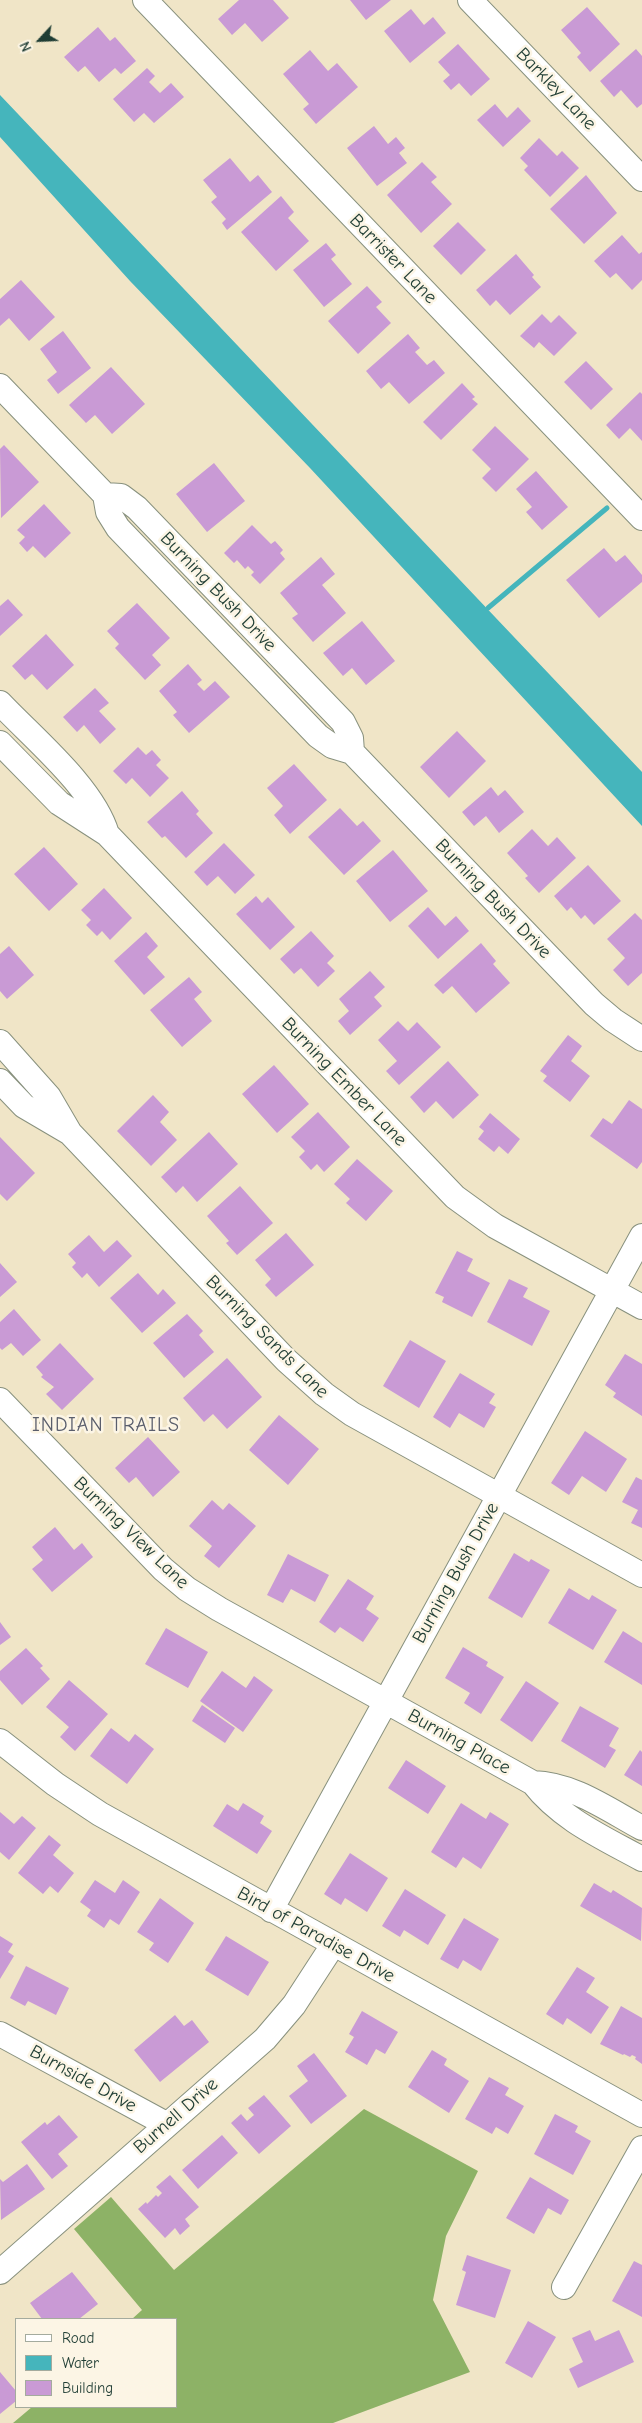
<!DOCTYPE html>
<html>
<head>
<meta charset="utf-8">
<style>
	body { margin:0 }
	#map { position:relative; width:642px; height:2423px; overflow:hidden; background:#f0e5c7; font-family:"Comic Neue",sans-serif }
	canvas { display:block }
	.legend { position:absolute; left:15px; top:2318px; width:162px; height:90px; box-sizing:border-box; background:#fcf5e5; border:1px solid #a4ab9e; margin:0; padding:6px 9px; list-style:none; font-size:15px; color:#1f3d34 }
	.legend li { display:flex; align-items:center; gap:10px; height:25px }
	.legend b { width:25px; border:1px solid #a4ab9e }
	.north { position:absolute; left:15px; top:15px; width:50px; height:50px; -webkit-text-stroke:4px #fcf5e5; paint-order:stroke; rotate:245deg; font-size:14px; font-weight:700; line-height:20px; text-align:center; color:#1f3d34 }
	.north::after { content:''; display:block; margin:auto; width:18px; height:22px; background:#1f3d34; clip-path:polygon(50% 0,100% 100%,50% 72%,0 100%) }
</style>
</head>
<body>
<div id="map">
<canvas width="642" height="2423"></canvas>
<ul class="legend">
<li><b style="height:6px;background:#fff"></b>Road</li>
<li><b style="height:14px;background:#45b5bc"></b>Water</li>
<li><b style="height:14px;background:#c99ad5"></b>Building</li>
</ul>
<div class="north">N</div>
</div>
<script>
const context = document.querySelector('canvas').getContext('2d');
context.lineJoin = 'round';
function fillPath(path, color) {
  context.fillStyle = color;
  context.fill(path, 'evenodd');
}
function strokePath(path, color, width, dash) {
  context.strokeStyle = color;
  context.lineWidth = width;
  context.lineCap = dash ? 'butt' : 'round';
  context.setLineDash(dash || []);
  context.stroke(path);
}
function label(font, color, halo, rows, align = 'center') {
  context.font = font + ' "Comic Neue",sans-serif';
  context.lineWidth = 5;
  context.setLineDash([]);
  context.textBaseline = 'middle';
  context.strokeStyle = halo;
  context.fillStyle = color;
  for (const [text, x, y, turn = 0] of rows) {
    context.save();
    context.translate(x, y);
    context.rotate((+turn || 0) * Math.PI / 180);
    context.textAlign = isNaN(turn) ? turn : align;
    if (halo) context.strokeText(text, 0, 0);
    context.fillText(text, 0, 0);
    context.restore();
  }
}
const forest = new Path2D(`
	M364,2109l114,62 -32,65 -13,64 37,72 -137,51h-320l19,-16h144v-88h-44l10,-9 -68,-81 37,-32 63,73z`);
const water = new Path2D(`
	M0,95l642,677v54l-332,-358 -180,-187 -130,-144z`);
const stream = new Path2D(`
	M488,608l119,-100`);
const building = new Path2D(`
	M239,0h34l16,18 -27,24 -17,-19 -13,12 -14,-16z
	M350,0h41l-25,20z
	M587,7l33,37 -30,28 -13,-15 4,-4 -20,-23z
	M411,9l13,16 9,-8 13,16 -36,30 -26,-32z
	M98,27l12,14 5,-4 21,24 -15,13 -6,-6 -16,14 -14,-16 -7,6 -14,-15z
	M458,44l32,35 -19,17 -12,-13 -8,7 -8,-9 7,-6 -12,-13z
	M636,49l6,7v48l-5,4 -16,-18 -7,7 -14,-16z
	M310,50l18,21 9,-8 21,24 -42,37 -13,-15 6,-5 -26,-30z
	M147,68l8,8 -6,6 11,11 11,-10 13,14 -30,26 -10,-10 -10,9 -21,-23z
	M495,104l12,14 11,-11 13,14 -28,26 -26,-27z
	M374,126l14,18 8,-7 9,11 -6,5 8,10 -30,23 -30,-38z
	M539,138l18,18 5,-5 17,17 -29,29 -26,-27 4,-4 -8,-8z
	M230,158l20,24 8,-7 14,17 -45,38 -5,-7 4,-4 -15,-17 6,-5 -14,-17z
	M422,162l15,15 -6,5 21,22 -31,29 -34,-38z
	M586,175l31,38 -33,31 -34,-35z
	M281,196l13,16 -6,6 21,23 -33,30 -35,-39z
	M458,222l28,28 -25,25 -28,-29z
	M622,235l17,19 3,-2v28l-10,10 -16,-17 -6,5 -16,-17z
	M326,243l10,12 -5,4 21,25 -28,23 -31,-37z
	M516,254l18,21 -2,2 9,10 -31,28 -14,-15 -6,6 -14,-16z
	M21,280l34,37 -26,24 -20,-23 -9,8v-27z
	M367,286l15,16 -6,5 15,16 -33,31 -30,-33z
	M542,314l9,9 8,-8 18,18 -23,23 -15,-14 -5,6 -14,-12z
	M63,331l28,37 -33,26 -11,-14 10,-8 -17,-23z
	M408,334l12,14 -5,4 12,13 7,-5 11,13 -36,31 -20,-22 -8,7 -15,-18z
	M586,361l27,28 -22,21 -27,-28z
	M111,367l34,37 -33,30 -17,-19 -9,8 -17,-18z
	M462,383l13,14 -3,2 6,5 -37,36 -18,-18z
	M640,392l2,2v47l-12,-13 -11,11 -13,-14z
	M495,426l34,33 -33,33 -14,-14 9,-9 -19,-19z
	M4,445l35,37 -38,36 -1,-69z
	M214,463l31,38 -38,31 -31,-38z
	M536,471l32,36 -26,23 -16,-18 6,-5 -16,-18z
	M44,504l27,29 -26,25 -12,-12 -6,6 -8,-9 6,-6 -8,-7z
	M252,525l19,19 4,-3 8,9 -3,3 5,6 -25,25 -9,-9 3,-3 -6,-6 -3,3 -8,-9 -3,3 -10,-10z
	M604,548l12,14 9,-7 17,20v7l-43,36 -33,-38z
	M321,557l14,17 -13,11 24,28 -33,29 -21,-24 6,-4 -18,-21z
	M8,599l15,16 -23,21v-30z
	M137,603l33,35 -18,17 9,10 -16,15 -30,-32 4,-4 -12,-13z
	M362,621l33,40 -29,24 -14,-17 -9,8 -20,-23z
	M46,634l28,31 -27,25 -15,-16 -7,6 -13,-14z
	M188,664l14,16 -5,4 7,7 11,-10 15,16 -41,36 -16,-18 4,-3 -18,-21z
	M95,688l14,15 -10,8 17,18 -16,15 -16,-19 -7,7 -14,-15z
	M457,731l29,30 -37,37 -29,-31z
	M138,747l8,8 6,-5 9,10 -5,5 13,13 -19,19 -18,-19 -6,6 -13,-13z
	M294,764l33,36 -37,34 -16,-19 9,-9 -16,-18z
	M491,787l7,9 7,-6 19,22 -25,21 -13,-17 -12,10 -12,-14z
	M182,791l17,20 -3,3 17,19 -27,25 -21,-22 -3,2 -15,-16z
	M340,808l17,18 6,-5 18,20 -37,34 -36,-38z
	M532,829l16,17 9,-9 19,21 -37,35 -14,-15 3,-2 -21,-23z
	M224,843l31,32 -20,19 -17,-18 -11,10 -13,-14z
	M44,847l34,37 -29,27 -35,-37z
	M393,850l35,41 -38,31 -34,-41z
	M588,865l33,36 -27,24 -9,-10 -4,4 -10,-12 -4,4 -13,-15z
	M104,888l28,30 -22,22 -8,-9 -5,5 -11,-11 5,-5 -10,-10z
	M256,896l6,7 6,-6 27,30 -25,23 -34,-36z
	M428,907l17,19 11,-10 13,15 -31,28 -30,-33z
	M635,913l7,7v53l-14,13 -15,-16 12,-12 -18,-19z
	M311,931l23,25 -7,7 8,8 -17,16 -17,-19 -7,6 -14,-15z
	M146,932l12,14 -11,11 18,20 -21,18 -30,-34z
	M481,943l15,18 -3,3 17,19 -34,30 -24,-27 -9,8 -9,-9z
	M9,946l25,29 -27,24 -7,-8v-37z
	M370,971l15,16 -11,10 8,9 -32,29 -12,-14 11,-10 -10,-12z
	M189,977l13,15 -8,7 18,22 -30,26 -32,-37z
	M398,1021l10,10 9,-9 24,25 -42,38 -13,-14 11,-10 -19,-21z
	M568,1035l14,11 -11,15 19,15 -20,26 -27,-21 4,-5 -7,-5z
	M448,1061l31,34 -26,24 -17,-18 -12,12 -14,-16z
	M274,1065l35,39 -32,29 -35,-39z
	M153,1095l16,17 -9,10 17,18 -26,26 -34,-35z
	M629,1100l13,9v53l-5,7 -47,-33 13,-18 9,6z
	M318,1112l32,35 -26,25 -7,-8 -6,6 -12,-13 6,-6 -14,-14z
	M490,1113l30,26 -12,15 -9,-8 -5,6 -16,-13 6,-8 -5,-4z
	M209,1132l29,32 -41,38 -14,-16 -7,7 -15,-16z
	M0,1137l35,36 -28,28 -7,-7z
	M357,1159l36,32 -27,30 -20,-18 4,-4 -16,-15z
	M240,1186l33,37 -36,32 -11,-12 3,-2 -22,-25z
	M286,1233l28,32 -38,32 -11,-12 6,-6 -16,-19z
	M89,1235l15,17 13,-12 15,16 -33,31 -12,-14 -5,5 -10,-11 4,-4 -8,-9z
	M457,1251l16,8 -6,12 23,12 -18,34 -30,-15 2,-5 -9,-4z
	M0,1263l17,19 -17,15z
	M138,1273l20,22 5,-6 13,14 -34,30 -32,-35z
	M509,1279l19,9 -5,9 27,14 -18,35 -45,-24z
	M14,1309l27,31 -18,16 -12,-13 -9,7 -2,-2v-26z
	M187,1314l16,17 -4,4 15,17 -30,26 -31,-35z
	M410,1340l36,21 -27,47 -36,-22z
	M60,1343l34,36 -32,31 -16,-16 8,-7 -13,-10 2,-2 -7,-8z
	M625,1354l17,10v52l-29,-19 3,-4 -11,-8z
	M227,1358l35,39 -35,32 -14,-15 -9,8 -21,-24z
	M460,1373l35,21 -6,9 7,4 -12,21 -25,-15 -9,15 -17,-11z
	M279,1415l40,34 -31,36 -39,-35z
	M585,1431l42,28 -21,33 -24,-16 -13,19 -18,-12z
	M148,1437l32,35 -27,25 -17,-20 -7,6 -14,-15z
	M636,1477l6,3v48l-11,-5 7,-13 -16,-8z
	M212,1500l11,10 6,-7 27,23 -37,42 -15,-12 8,-10 -23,-20z
	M55,1527l19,23 8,-7 11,14 -41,35 -20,-23 11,-9 -11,-13z
	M514,1553l15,9 2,-3 19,11 -28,48 -34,-20z
	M288,1554l41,21 -14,27 -24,-13 -8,14 -16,-8z
	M348,1579l26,17 -8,13 13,9 -16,24 -23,-15 -5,6 -16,-11z
	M569,1588l20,12 3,-5 25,15 -24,40 -45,-27z
	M0,1622l11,15 -11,8z
	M166,1628l42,24 -20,36 -43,-24z
	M623,1631l19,12v42l-38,-23z
	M463,1647l25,15 -2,4 18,11 -23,37 -17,-11 6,-10 -25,-15z
	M26,1648l17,18 -3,2 10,11 -28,26 -22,-25v-9z
	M222,1671l24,17 8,-12 19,14 -30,42 -43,-31z
	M69,1680l39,34 -33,37 -15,-14 9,-10 -23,-20z
	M526,1681l33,22 -27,39 -32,-22z
	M202,1705l33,23 -10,15 -33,-22z
	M580,1706l39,22 -10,18 7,4 -11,18 -44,-27z
	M111,1728l18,14 6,-8 19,15 -27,35 -37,-28z
	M640,1750l2,2v34l-18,-11z
	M406,1760l40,26 -18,28 -40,-26z
	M243,1803l21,13 -4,7 12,8 -15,23 -44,-28 14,-22 11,7z
	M461,1803l25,16 4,-7 19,12 -28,45 -18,-12 -7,11 -25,-16z
	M0,1812l14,12 8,-8 14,12 -27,32 -9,-8z
	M49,1835l12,10 -8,10 21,18 -16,20 -8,-7 -7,8 -25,-21z
	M350,1853l38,25 -21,34 -22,-14 -4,7 -17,-11z
	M95,1880l20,13 8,-13 17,12 -21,33 -9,-6 -6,9 -17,-12 4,-6 -11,-8z
	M594,1883l17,10 2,-3 29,18 -1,33 -61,-35z
	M405,1889l41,26 -18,30 -24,-15 -4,7 -18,-11z
	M160,1898l34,25 -26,40 -19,-13 5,-7 -17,-11z
	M464,1918l35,21 -18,32 -18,-11 -5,9 -18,-10z
	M0,1936l13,8 -5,8 6,4 -14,23z
	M226,1936l43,26 -21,34 -43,-26z
	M26,1966l43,22 -13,27 -28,-14 -3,5 -15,-8z
	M577,1967l18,11 -9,14 23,15 -18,27 -24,-16 -4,7 -17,-11z
	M621,2006l21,12v46l-7,-5 1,-2 -4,-2 -2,2 -6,-3 -1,1 -23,-11z
	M362,2011l36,21 -13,22 -9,-5 -9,16 -22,-13 9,-15 -5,-3z
	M175,2015l9,11 8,-6 17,22 -49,40 -26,-32z
	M432,2050l15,9 -3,6 25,16 -20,32 -41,-26z
	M314,2053l33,43 -36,28 -22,-28 19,-15 -11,-15z
	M489,2077l20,11 -4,7 19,11 -16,28 -12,-7 -4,7 -27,-15z
	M264,2095l27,31 -32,28 -28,-31 10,-9 6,7 7,-6 -6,-7z
	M555,2114l23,12 -3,6 16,9 -18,34 -39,-21z
	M59,2115l19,22 -20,17 10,12 -16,13 -31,-37 24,-20 2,3z
	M222,2135l16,18 -40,36 -16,-19z
	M27,2164l18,25 -44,31 -1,-41 3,3z
	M170,2175l29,32 -14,12 5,7 -10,9 -5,-7 -10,10 -27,-29 8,-7 1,2 9,-9 2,2 4,-4 -6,-6z
	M530,2177l39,23 -8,15 -13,-7 -14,26 -28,-16z
	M467,2255l44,15 -16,48 -39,-13 10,-33 -4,-2z
	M634,2261l8,4v52l-30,-16z
	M72,2272l26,32 -19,15h-37l-12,-16z
	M528,2321l28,16 -24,41 -27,-15z
	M590,2330l5,11 24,-11 15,32 -56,26 -9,-19 14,-7 -11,-24z
	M0,2372l16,19v10l-16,13z`);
const minor = new Path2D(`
	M145,0l497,518
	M470,0l172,179
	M0,386l105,109
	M0,703c34,36 93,84 107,131l-48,-31 -59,-60
	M352,752l-1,-14 -8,-16 -206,-214 -16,-12 -16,-1 3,17 10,16 200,208 14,10 20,6 242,252 19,16 29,19
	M107,834l348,363 40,29 147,81
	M0,1042l49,55 21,36 216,227 38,34 28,20 290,161
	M0,1081l24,25 46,27
	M0,1400l163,169 24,20 32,20 314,174
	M0,1741l55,43 45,30 542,301
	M642,1828c-35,-19 -69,-44 -109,-45 28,36 69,54 109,76
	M271,1910l371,-674
	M0,2034l166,90
	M0,2272l265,-233 29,-34 39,-60
	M564,2287l78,-139`);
const streetNames = [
	["Barkley Lane",556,89,46],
	["Barrister Lane",393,259,46],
	["Burning Bush Drive",218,592,46],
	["Burning Bush Drive",493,899,46],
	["Burning Ember Lane",344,1082,46],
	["Burning Sands Lane",267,1337,45],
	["Burning View Lane",131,1533,44],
	["Burning Bush Drive",456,1573,-61],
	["Burning Place",459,1742,29],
	["Bird of Paradise Drive",316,1935,29],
	["Burnside Drive",83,2079,29],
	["Burnell Drive",176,2116,-41]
];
const neighbourhoodNames = [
	["INDIAN TRAILS",106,1425]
];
fillPath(forest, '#8db266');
fillPath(water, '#45b5bc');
strokePath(stream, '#45b5bc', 5);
fillPath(building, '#c99ad5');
strokePath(minor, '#88917e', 26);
strokePath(minor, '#fff', 24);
label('19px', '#1f3d34', '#fcf5e5', streetNames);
context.letterSpacing = '1px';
label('20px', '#5a5e6c', '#fcf5e5', neighbourhoodNames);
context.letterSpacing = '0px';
</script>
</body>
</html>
